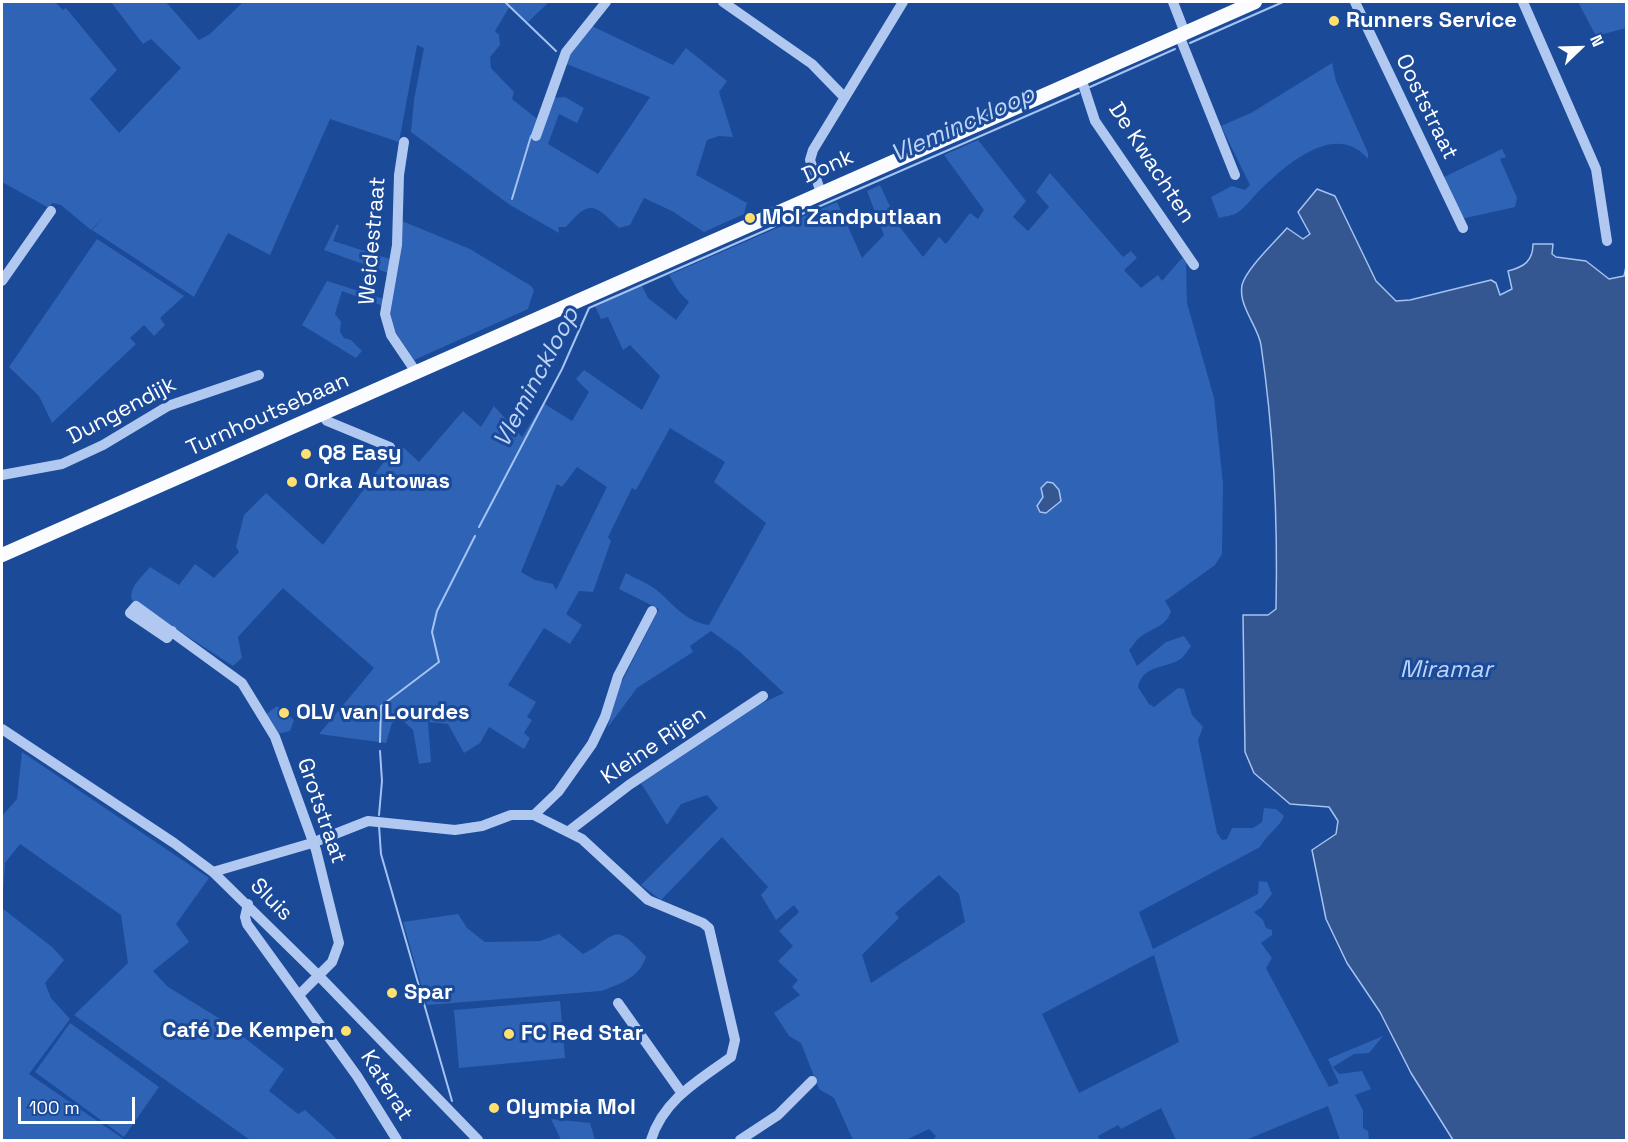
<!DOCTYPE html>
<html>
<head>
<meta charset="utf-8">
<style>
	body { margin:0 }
	#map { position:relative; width:1628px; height:1142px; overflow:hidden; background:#1b4a99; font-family:"Space Grotesk",sans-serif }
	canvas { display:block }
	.frame { position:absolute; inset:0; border:3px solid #fff; pointer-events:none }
	.north { position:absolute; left:1550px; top:18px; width:60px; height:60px; -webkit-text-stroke:4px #1b4a99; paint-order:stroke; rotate:67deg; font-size:16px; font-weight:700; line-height:24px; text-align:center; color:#fff }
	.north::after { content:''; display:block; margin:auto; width:21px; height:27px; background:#fff; clip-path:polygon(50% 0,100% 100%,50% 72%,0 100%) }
	.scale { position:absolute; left:18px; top:1097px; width:117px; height:27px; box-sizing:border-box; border:3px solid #fff; border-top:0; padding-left:8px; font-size:18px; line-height:21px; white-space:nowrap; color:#fff; -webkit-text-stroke:4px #1b4a99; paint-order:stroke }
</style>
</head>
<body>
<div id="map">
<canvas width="1628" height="1142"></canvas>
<div class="frame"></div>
<div class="north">N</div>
<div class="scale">100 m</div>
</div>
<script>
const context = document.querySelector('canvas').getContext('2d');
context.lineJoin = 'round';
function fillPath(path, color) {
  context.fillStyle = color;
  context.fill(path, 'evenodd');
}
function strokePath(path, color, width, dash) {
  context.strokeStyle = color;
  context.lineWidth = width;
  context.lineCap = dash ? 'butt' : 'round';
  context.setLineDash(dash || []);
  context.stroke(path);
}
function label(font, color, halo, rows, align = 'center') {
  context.font = font + ' "Space Grotesk",sans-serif';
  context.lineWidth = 6;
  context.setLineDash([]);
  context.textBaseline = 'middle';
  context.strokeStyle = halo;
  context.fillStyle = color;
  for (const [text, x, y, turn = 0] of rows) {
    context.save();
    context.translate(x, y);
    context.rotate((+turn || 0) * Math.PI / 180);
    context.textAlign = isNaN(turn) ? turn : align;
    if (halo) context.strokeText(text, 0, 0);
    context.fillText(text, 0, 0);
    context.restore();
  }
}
const green = new Path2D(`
	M2,2h53l8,8 3,-2 51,62 -27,29 29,34 62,-65 -30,-29 -8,5 -32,-42h55l33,38 11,-6 33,-32h306l-21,20 -18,-16 -15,25 4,4 1,10 -10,12 1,11 23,24 -2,7 29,23 10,-24 14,-1 19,11 -7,15 -18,-9 -11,30 50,30 52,-77 -86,-34 26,-38 83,40 13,-17 41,33 -8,11 14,45 -14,-1 -12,4 -11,35 51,28 -3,11 -40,18 -32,-21 -28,-13 -14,27 -11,3c-24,-23 -29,-30 -53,-1h-8l1,6 -49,-28 -99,-73 3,-32 10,-52 -7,-3 -18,97 -69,-23 -60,136 -42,-22 -34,64 -102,-67 14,-16 -15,16 -30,-25 -9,-2 -3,5 -47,-26z
	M1578,2h48v26l-30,8z
	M1332,63l4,18 32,72v6c-33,-40 -85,8 -111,34 -6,6 -12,15 -20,20 -5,3 -12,3 -18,5l-8,-21 21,-11 13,4 5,-5 -29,-59 30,-13z
	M978,140l48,61 -13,16 15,14 21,-24 -13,-15 14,-19 73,84 8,-6 6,7 -13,12 17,18 17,-13 4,6 20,-23 4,4 1,41 27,95 9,86 -1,70 -7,11 -50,36 6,10c-5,17 -21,17 -33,28 -3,3 -6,8 -9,11l8,16 29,-24 18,-6 7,10c-3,4 -6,9 -9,12 -15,11 -39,6 -44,29l11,17 5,3 24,-19 6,1 8,26 11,12 -5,13 19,93 5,7 5,-1 5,-11h21l9,-6 2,-14 12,1 8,7c-4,11 -18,19 -24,31l-121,65 14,37 105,-55 1,-13 8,1 5,12 -11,14 -7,4 9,8 3,8 6,2v5l-11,8 11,15 -6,10 63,119 10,-4 -11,-24 55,-23 -14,17 -15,1 -21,13 6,7 23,-3 9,18 -16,6 8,15v18l5,3 1,9h-29l-12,-34 -82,34h-70l-15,-32 -40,21 -3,-4 -20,11 2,4h-167l3,-4 -7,-7 -23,11h-53l-19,-42 -15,-9 -18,-46 -12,-7 -15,-23 26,-18 -8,-8 6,-7 -20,-19 15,-15 -14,-15 20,-19 -5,-7 -18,15 -15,-25 7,-8 -46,-50 -61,63 -20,-15 77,-77 -11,-13 -26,9 -14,21 -26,-42 117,-78 26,-12 -44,-41 -29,-21 -21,15 3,6 -56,36 -29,39 7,-32 44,-86 -40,-20 7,-16c10,6 24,11 33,19 17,15 26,29 50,33l57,-102 -52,-41 11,-20 -55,-34 -34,62 -4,-2 -24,49 3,4 -18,51 -14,-1 -13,23 16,11 -12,19 -26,-16 -36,57 28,17 -9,15 5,3 -8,13 6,5 -6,11 -35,-22 -9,16 -16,10 -16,-29 -20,-2 3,40 -12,2 -6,-34 -12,-11 -9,4 -6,20 -67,-9 55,-66 -91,-80 -45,49 4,21 -9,8 -101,-66c-4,-12 10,-23 18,-33l29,18 16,-21 19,14 25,-26 -3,-5 8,-32 22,-22 57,52 71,-97h10l15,14 44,-51 18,16 13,-21 28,31 21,-34 29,18 17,-29 -13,-13 8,-9 58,40 18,-34 -30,-31 -7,5 -15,-33 -7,2 -6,-13 46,-22 7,14 28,22 13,-18 -10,-10 -10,-17 168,-73 25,56 22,-23 -17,-44 13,-6 19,41 24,31 16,-20 7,7 24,-31 8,6 6,-9 -40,-55zM577,467l30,20 -51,103 -3,-6 -18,-4 -14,-8 36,-88 5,3zM939,875l20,19 6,28 -94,61 -9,-28 37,-37 -4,-5zM1154,955l25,87 -100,51 -37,-79z
	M1502,149l4,8 -6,2 17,39 -2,9 -54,12 -19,-41z
	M402,221l68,28 61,37 3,4 -6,19 -114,51 -24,-36 -1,-12z
	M337,224l2,2 -6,15 57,18 -2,14 -64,-23z
	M97,239l87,57 -24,22 5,7 -11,11 -10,-11 -14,13 6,6 -84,79 -13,-27 -30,-29z
	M327,281l57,18 -1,7 -41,-15 -7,23 6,8 -1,10 4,6 7,2 11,11 -6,7 -54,-33z
	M277,706l17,14 -4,11 -13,3 -12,-19z
	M22,752l187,126 -33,46 13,18 -36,29 15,16 54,33 62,49 -15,22 29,23 7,-4 33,30h-88l-176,-125 54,-52 -7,-48 -101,-71 -15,19 -3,45 50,39 12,13 -19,23 6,15 19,21 -41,55 96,66h-123v-324l15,-17z
	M458,914l9,14 18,14 55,-1 19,-7 24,20c34,-17 29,-35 63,3 -7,21 -26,27 -45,34l-174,14 -24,-83z
	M560,1001l5,57 -106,10 -5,-58z
	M70,1023l89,64 -35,50 -89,-65z
	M551,1119l39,4 5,17h-34z`);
const water = new Path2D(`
	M1317,189l18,7 41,85 20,20 14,-1 81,-20 5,3 4,12 12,-6 -4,-18c16,-4 25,-10 25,-27h20l-1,10 4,3 30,4 23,18 15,-3 2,-9v873h-173l-42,-67 -31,-61 -33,-49 -21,-44 -14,-69 24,-16 2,-13 -9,-14 -39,-3 -36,-31 -9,-21 -2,-137h25l8,-6c2,-89 -2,-176 -15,-264 -3,-19 -23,-39 -19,-60 4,-16 33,-43 45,-57l16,11 7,-5 -12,-22z
	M1047,482l6,1 6,7 2,11 -15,12 -6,-1 -3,-6 6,-9 -2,-9z`);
const stream = new Path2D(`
	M505,2l51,49
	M1190,43l93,-41
	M1090,87l85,-38
	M512,199l19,-63
	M795,217l284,-124
	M479,527l83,-158 27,-61 200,-88
	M380,742l1,-36 58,-44 -7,-30 5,-21 38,-75
	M379,815l3,-34 -2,-30
	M379,826l2,28 71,247`);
const minor = new Path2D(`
	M723,2l89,62 32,33
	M1173,2l12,31
	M1355,2l108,226
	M1523,2l73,167 11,72
	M1179,35l56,140
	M1081,78l14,43 99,144
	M536,136l30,-84 40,-50
	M404,142l-5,33 -2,70 -12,69 6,21 25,37
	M821,193l-11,-33 3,-10 90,-148
	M2,281l49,-70
	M321,414l6,7 63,26
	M2,475l60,-11 41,-19 65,-39 91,-31
	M172,631l-5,7 -37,-25 6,-7 106,77 33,54 41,113 23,93 -7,19 -33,33
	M2,729l172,114 39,29 106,104 159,164
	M534,815l48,24 66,61 55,23 6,5 26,112 -4,17c-32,23 -68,43 -80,83
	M569,831l60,-46 134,-89
	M213,872l99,-29 56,-22 87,9 27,-4 29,-11h23l24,-23 34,-48 13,-27 13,-41 34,-65
	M248,904l-3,13 2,7 110,152 40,64
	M618,1003l63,89
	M740,1140l38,-25 34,-34`);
const major = new Path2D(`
	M2,555l1253,-553`);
const markers = [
	[1334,21,6,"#ffdf70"],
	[750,218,6,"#ffdf70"],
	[306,454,6,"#ffdf70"],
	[292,482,6,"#ffdf70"],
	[284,713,6,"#ffdf70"],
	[392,993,6,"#ffdf70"],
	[346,1031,6,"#ffdf70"],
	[509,1034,6,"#ffdf70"],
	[494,1108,6,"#ffdf70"]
];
const poiNames = [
	["Runners Service",1346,21],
	["Mol Zandputlaan",762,218],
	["Q8 Easy",318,454],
	["Orka Autowas",304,482],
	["OLV van Lourdes",296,713],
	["Spar",404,993],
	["Café De Kempen",334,1031,"right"],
	["FC Red Star",521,1034],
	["Olympia Mol",506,1108]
];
const streetNames = [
	["Ooststraat",1426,107,64],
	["De Kwachten",1151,163,57],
	["Donk",828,167,-24],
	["Weidestraat",373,241,-85],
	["Dungendijk",122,411,-28],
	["Turnhoutsebaan",268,415,-24],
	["Kleine Rijen",654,746,-34],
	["Grotstraat",321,811,71],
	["Sluis",271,900,45],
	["Katerat",386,1086,58]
];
const waterNames = [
	["Vleminckloop",963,125,-24],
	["Vleminckloop",537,378,-62],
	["Miramar",1446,670]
];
fillPath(green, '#2f63b6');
fillPath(water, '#345691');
strokePath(water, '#a4c3f2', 1.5);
strokePath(stream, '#a4c3f2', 2);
strokePath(minor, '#b1c9f0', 10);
strokePath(major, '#fafcff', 14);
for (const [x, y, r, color] of markers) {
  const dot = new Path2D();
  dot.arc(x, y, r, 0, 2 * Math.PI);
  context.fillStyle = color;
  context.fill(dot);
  strokePath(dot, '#1b4a99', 2);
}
label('bold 22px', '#fff', '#1b4a99', poiNames, 'left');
label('22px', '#fff', '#1b4a99', streetNames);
label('italic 24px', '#bdd4f7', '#1b4a99', waterNames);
</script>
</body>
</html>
